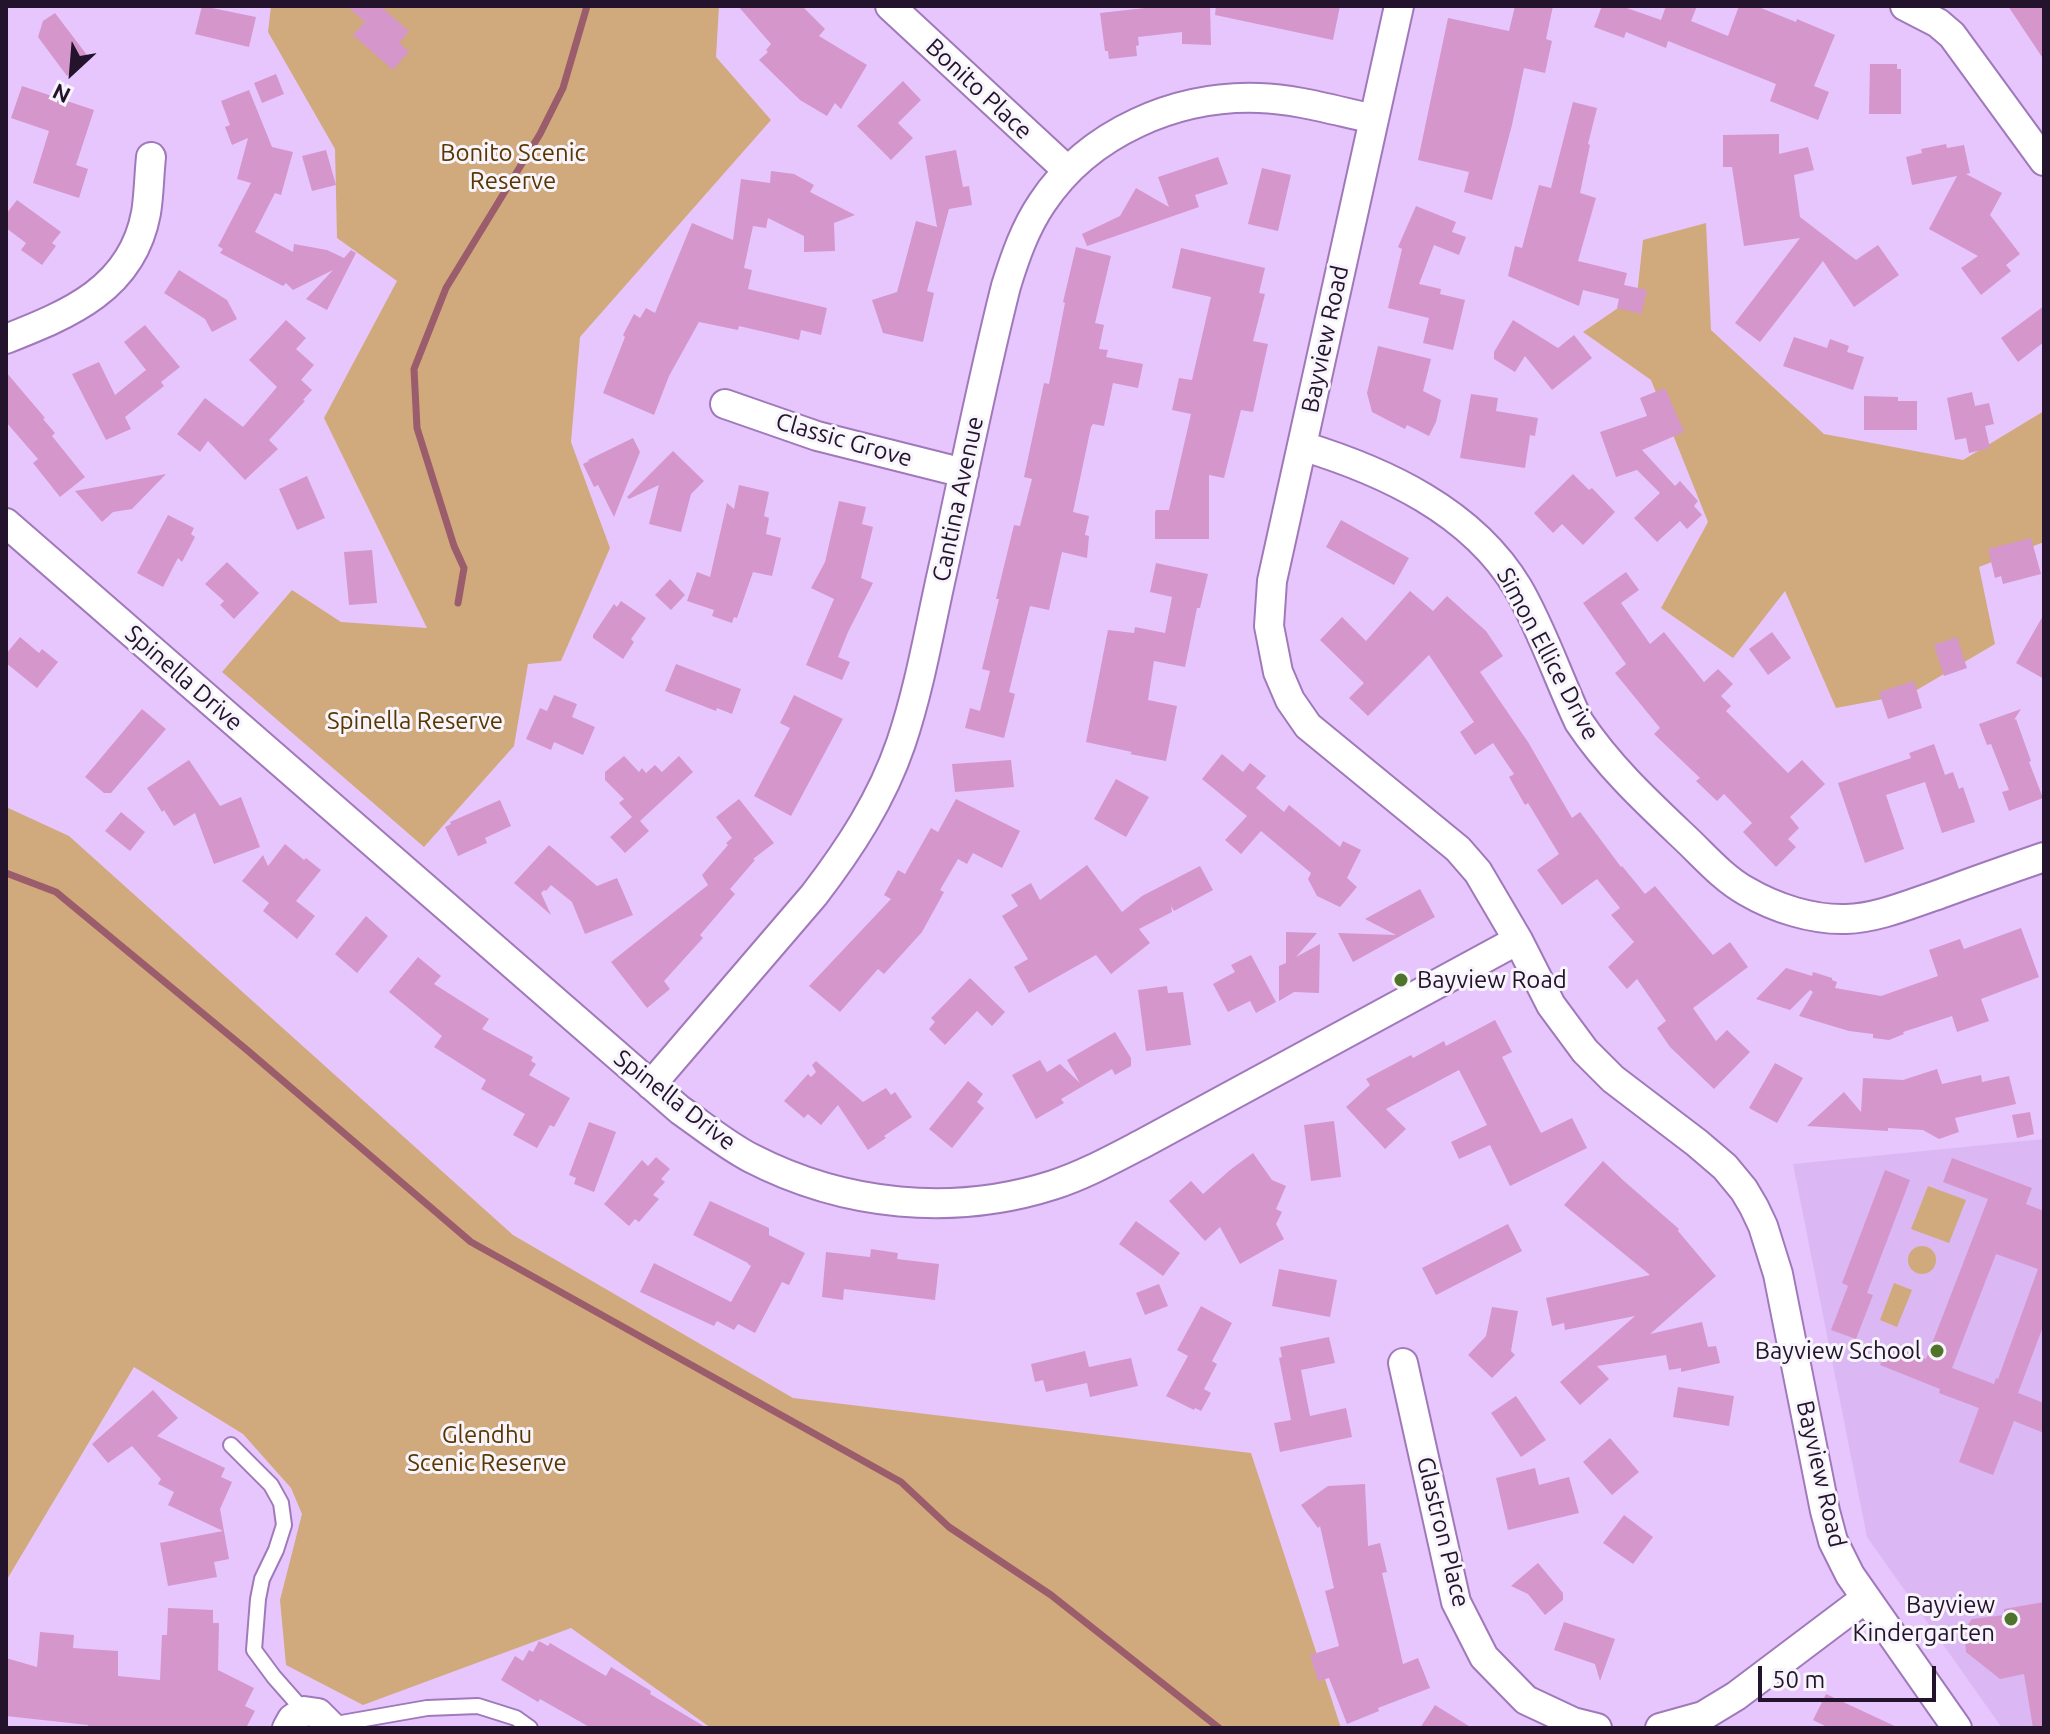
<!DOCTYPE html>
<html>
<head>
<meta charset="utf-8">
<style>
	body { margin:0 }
	#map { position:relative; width:2050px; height:1734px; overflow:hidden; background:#e7c6fe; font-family:Ubuntu,sans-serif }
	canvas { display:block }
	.frame { position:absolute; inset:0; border:8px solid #23132d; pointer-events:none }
	.north { position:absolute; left:32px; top:32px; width:80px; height:80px; -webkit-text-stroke:6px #f8f4fb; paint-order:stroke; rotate:206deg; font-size:22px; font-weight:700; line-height:32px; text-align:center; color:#23132d }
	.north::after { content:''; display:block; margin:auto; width:28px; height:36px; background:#23132d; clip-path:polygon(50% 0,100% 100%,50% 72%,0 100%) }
	.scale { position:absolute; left:1758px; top:1666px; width:178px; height:36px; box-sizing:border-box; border:4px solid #23132d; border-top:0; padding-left:10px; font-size:24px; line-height:28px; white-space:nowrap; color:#23132d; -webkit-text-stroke:6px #f8f4fb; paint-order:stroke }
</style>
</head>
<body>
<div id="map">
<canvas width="2050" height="1734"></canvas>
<div class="frame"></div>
<div class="north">N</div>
<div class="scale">50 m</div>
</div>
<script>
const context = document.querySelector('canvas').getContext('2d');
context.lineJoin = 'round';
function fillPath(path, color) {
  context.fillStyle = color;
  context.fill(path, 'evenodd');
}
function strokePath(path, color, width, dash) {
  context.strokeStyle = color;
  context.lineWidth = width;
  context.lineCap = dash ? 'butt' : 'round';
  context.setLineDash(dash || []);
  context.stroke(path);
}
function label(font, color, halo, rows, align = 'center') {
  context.font = font + ' Ubuntu,sans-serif';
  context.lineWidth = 6;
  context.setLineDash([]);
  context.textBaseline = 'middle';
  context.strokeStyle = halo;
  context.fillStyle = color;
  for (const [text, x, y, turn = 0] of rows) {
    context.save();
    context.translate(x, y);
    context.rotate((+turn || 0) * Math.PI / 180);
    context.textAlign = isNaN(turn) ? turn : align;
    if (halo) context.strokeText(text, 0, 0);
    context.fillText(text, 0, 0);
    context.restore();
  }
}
const built = new Path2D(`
	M2044,1139v589h-42l-135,-191 -74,-373z`);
const green = new Path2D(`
	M271,6h448l-3,51 55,63 -191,217 -9,105 39,106 -49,113 -33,3 -14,82 -90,101 -202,-175 70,-82 49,32 86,6 -103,-210 73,-137 -60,-43 -2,-89 -67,-117z
	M1706,223l5,107 113,104 139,26 81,-49v131l-65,25 16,77 -85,50 -74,14 -51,-117 -52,67 -72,-50 47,-86 -57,-142 -68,-48 54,-37 6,-55z
	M6,807l63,29 444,399 280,163 458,55 90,275h-630l-140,-100 -208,77 -77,-40 -6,-65 22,-86 -11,-26 -48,-54 -109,-67 -128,214z
	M1928,1186l38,14 -17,43 -38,-14z
	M1908 1260a14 14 0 1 1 28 0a14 14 0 1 1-28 0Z
	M1894,1283l18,7 -15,37 -17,-7z`);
const stream = new Path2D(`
	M458,603l6,-35 -10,-22 -37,-118 -3,-59 32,-81 94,-154 23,-46 24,-82
	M6,873l50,19 191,158 224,192 430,240 48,45 102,68 168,133`);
const building = new Path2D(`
	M202,6l54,11 -7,30 -54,-13z
	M347,6h33l29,25 -10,12 10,8 -16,19 -40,-35 12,-13z
	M738,6h64l23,23 -6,7 48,29 -26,44 -6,-6 -8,13 -27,-16 -41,-40 9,-8 -2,-2 5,-6z
	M1163,6h47l1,39 -29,-1v-12l-44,5 1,8 -3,1 1,10 -28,3 -1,-8h-3l-5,-38z
	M1216,6h124l-7,34 -118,-25z
	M1515,6h38l-7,33 6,2 -7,32 -21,-5 -12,57 -20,75 -28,-8 5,-20 -51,-12 30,-142 61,13z
	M1602,6h19l40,14 5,-14h31l-6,15 37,15 11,-30h17l40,16 1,-3 38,16 -21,51 15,6 -11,28 -48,-19 6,-17 -108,-43 -2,7 -40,-16 -2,6 -30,-11z
	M2008,6h36v54z
	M55,13l35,46 -23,17 -29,-39 5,-16z
	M1870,64h27v5h4v45h-32z
	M276,74l8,20 -22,9 -8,-20z
	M903,81l18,19 -23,23 15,15 -22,22 -34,-34z
	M22,86l72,24 -18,55 12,4 -9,29 -46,-15 16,-52 -38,-13z
	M249,90l23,57 21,5 -12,43 -6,-2 -20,39 38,20 1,-8 33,6 17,8 7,-8 5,3 -29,57 -21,-11 27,-29 -40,20 -7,-7 -3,3 -63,-33 3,-4 -5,-3 33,-63 -14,-4 11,-41 -16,7 -7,-18 5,-2 -9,-24z
	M1573,102l24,6 -9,36 2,1 -10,48 16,5 -18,63 49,12 -3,12 23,5 -6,24 -24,-6 2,-9 -36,-9 -4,16 -71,-30 7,-30 7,2 17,-63 12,3z
	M1779,134v20l29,-7 6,23 -20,5 6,42 56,43 22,-15 21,30 -45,32 -31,-46 -63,81 -25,-19 65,-85 -56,8 -12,-79h-9v-32z
	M1946,144l1,4 17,-3 6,28 -4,1 36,19 -12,22 30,39 -14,11 5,6 -30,24 -20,-27 17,-12 -49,-27 28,-53 -45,9 -6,-28 16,-4 -1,-4z
	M326,150l10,35 -24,6 -10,-35z
	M956,150l7,37 6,-1 3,19 -23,4 -22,82 7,2 -11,49 -40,-9 -11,-33 25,-8 19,-71 21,6 -12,-71z
	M1218,157l10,27 -33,11 4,12 -112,39 -5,-12 38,-18 16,-28 33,19 -11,-30z
	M1262,168l29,7 -13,56 -30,-7z
	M771,171l23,3 20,11 -4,7 45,23 -21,8 1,28 -31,1v-16l-36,-18 -2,10 -13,-2 -9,42 8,2 -4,19 79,19 -6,27 -20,-5 -2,10 -60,-14 -1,4 -39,-8 -30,54 -15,39 -51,-22 22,-56 -2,-2 11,-21 6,4 6,-10 9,5 37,-90 41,17 8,-61 29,4z
	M17,200l44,32 -9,11 4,3 -14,19 -21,-15 5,-7 -20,-15v-14z
	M1416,206l40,16 -4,10 14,5 -7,18 -25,-10 -15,39 22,5 -1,5 25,6 -12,50 -30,-7 6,-25 -41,-10 14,-59 -4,-2z
	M1076,247l35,9 -16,67 9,2 -5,24 9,1 -2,7 37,7 -5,24 -25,-5 -9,43 -11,-2 -2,3 -18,85 16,4 -4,19 4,1 -2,22 -25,-6 -13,58 -19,-4 -21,86 6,2 -11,44 -39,-10 5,-20 10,3 10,-40 -8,-2 17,-70h-3l18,-74 6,1 12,-47 -8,-2 20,-94 5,1 16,-81 -2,-1z
	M1181,248l84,20 -6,25 6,1 -12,47 15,3 -15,68 -12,-2 -17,68 -15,-3v64h-54v-27l1,-2h13l22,-96 -19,-4 7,-32 13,2 19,-83 -39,-9z
	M179,270l48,30 10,19 -25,13 -7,-13 -41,-26z
	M2044,306v36l-26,20 -17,-24z
	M286,320l20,18 -10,11 18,16 -13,15 11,10 -9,10 2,1 -36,39 9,9 -33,31 -37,-39 -8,11 -23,-18 28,-36 38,29 34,-40 -28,-27z
	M1513,320l45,28 16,-13 18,23 -40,32 -27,-34 -10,16 -21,-13v-7z
	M145,325l35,42 -19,15 3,4 -39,31 6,12 -25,11 -34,-66 27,-12 16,33 31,-25 -22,-28z
	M1794,337l33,11 3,-9 19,7 -2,6 17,5 -11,33 -70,-24z
	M1378,346l53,13 -8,32 18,9 -5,22 -7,14 -22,-11 -2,4 -33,-17 -5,-19z
	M6,372l39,46 -2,1 12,14 -3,3 33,41 -25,20 -27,-34 5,-4 -32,-37z
	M1665,388l19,44 -42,18 33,36 5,-5 18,20 -4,5 8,9 -15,14 -7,-8 -23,21 -23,-24 26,-25 -23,-23 -21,7 -16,-45 47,-16 -7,-18z
	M1972,392l3,14 14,-3 5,21 -9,2 5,22 -21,5 -3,-15 -11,2 -8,-42z
	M1471,394l27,4 -2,13 42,7 -3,18 -5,-1 -5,33 -65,-10z
	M1864,396l34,1v4h19v29h-53z
	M633,438l7,14 -26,65 -16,-32 -4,2 -11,-23 6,-3 -1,-1z
	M673,451l31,30 -13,13 -10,38 -32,-8 10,-39 -30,14 -2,-2z
	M166,474l-34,35 -19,3 -11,10 -27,-31z
	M1573,474l16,16 3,-2 23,24 -32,33 -21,-21 -9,9 -19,-20z
	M307,476l18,42 -28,12 -18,-41z
	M739,485l30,7 -5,24 5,2 -3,16 15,4 -9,38 -19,-4 -16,46 -3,-1 -2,6 -20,-7 2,-6 -27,-9 10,-29 13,5 17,-74 7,6z
	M839,501l27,6 -4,17 11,3 -12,51 12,5 -25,49 -10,25 12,5 -8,18 -36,-15 28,-66 -23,-11 14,-26z
	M168,515l26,13 -3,6 4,3 -13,25 -4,-4 -15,29 -26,-14z
	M1341,520l68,38 -15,27 -68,-38z
	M2031,538l10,36 -38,10 -2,-8 -6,2 -7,-29z
	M372,550l5,53 -28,2 -5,-53z
	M227,562l32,31 -25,26 -14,-14 4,-4 -19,-17z
	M1156,563l52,11 -8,34h-3l-12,59 -31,-6 -6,39 29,6 -11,55 -36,-7 2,-2 -46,-10 22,-112 26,3 1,-6 30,6 7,-36 -22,-5z
	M1626,572l13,18 -18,13 29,41 14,-12 40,50 14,-13 15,15 -12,12 10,10 -5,5 62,62 14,-13 23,24 -35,33 9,11 -11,11 8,8 -20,20 -33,-35 9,-9 -28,-29 -7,7 -21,-20 4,-3 -46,-44 6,-6 -45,-55 11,-9 -43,-61z
	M670,579l15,16 -14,15 -16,-15z
	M1410,591l23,20 14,-15 39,35 17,25 -23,16 48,70 44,76 8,-6 41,55 1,-1 23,28 10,-8 58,69 17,-13 18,25 -55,41 23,33 11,-11 23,22 -36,37 -44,-42 -13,-19 9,-7 -29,-42 -10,10 -19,-22 26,-25 -23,-27 9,-7 -23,-29 -35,26 -25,-35 22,-16 -31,-51 -3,2 -16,-28 5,-3 -21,-31 -18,12 -15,-23 14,-10 -45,-67 -61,61 -19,-18 15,-15 -44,-43 22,-23 24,24z
	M621,601l25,17 -15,21 3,3 -11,17 -30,-21v-3l21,-31 3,3z
	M2044,614v65l-28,-16z
	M1772,632l19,26 -23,17 -19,-26z
	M20,637l19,16 3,-4 16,13 -21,26 -31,-25v-9z
	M1957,637l10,31 -23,8 -10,-31z
	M676,664l65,25 -9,25 -15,-6 -1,3 -51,-20z
	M1914,681l8,27 -34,11 -9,-27z
	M554,695l23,9 -5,13 23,10 -12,28 -29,-13 -3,8 -25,-11 14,-31 7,3z
	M794,695l49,24 -52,97 -37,-20 36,-68 -10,-5z
	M142,709l24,20 -55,64h-7l-19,-16z
	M2021,709l-7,11 2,-1 15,42 -2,1 14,36 -34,13 -7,-19 7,-2 -18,-46 -4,1 -8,-21z
	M1934,744l11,31 8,-3 6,17 4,-2 12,35 -33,11 -17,-51 -39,13 18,54 -39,14 -27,-80 73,-25 -2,-5z
	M1222,754l21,18 7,-9 16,13 -10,12 28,24 5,-7 51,42 3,-6 18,9 -14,28 10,9 -17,20 -23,-11 -9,-17 3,-6 -50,-42 -20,23 -16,-14 22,-24 -45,-37z
	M624,756l15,16 3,-4 4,5 9,-8 7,7 17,-16 14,16 -53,49 9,10 -24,22 -15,-16 22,-20 -13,-14 5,-4 -19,-19v-8z
	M189,760l31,46 21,-9 19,50 -46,17 -19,-51 -21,13 -10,-16 -2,2 -15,-24z
	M1011,760l3,27 -59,5 -3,-28z
	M1116,779l33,18 -23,40 -32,-18z
	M739,799l35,44 -21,16 2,1 -25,29 5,5 -35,41 3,3 -39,43 6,8 -23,19 -36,-46 97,-77 -6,-10 26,-30 -2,-2 6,-5 -16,-21z
	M956,799l64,32 -18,37 -29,-15 -6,11 -9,-5 -18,31 4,2 -22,40 -38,42 -6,-5 -38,43 -31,-26 82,-87 -7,-4 14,-25 7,4 26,-46 7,4z
	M500,800l11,26 -26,12 2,5 -29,13 -13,-29 6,-3 -1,-2z
	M121,812l24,20 -15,19 -25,-20z
	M285,844l19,16 2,-2 15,12 -25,31 19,15 -18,23 -34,-28 6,-8 -27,-22 21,-26 5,11z
	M549,845l48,41 20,-8 16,37 -48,19 -13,-32 -21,-17 -5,6 -2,-1 -3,3 10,22 -37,-32z
	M1087,865l35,47 20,-16 58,-30 13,24 -39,21 -3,-5 1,6 -33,17 11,14 -39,31 -15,-19 -67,38 -15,-26 14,-8 -26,-43 16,-10 -7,-11 20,-12 9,17z
	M1420,889l15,28 -82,45 -15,-29 58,2 -31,-16z
	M366,916l22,20 -31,37 -22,-19z
	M2021,928l18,49 -58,22 8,22 -32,11 -5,-16 -49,16 1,2 -15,6 -16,-2v-4l-24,-3 -50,-15 14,-24 -3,-2 -20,20 -34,-11 30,-31 26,8 1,-4 19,6v2l5,2 -2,6 46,8 57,-20 -9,-26 31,-11 4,10z
	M1286,932l31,1 -21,24 24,-13 -1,49 -25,-1 -15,9v-35l7,-3z
	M1251,955l25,47 -20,11 -6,-12 -22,11 -15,-28 22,-12 -4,-7z
	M418,957l23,19 -7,8 55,35 -7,10 51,28 -2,4 5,3 -7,11 41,23 -16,29 -4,-2 -13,23 -24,-13 12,-21 -44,-25 5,-9 -52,-33 8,-11 -53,-44z
	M970,978l35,34 -13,14 -15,-15 -32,34 -16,-16 6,-7 -4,-4z
	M1167,986l1,7 15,-1 8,53 -45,6 -8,-61z
	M1495,1020l17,32 -10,5 39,76 31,-15 15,30 -77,38 -20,-41 -31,14 -8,-17 36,-17 -28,-55 -73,39 20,20 -21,20 -39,-42 24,-22 -4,-6 45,-24 2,3 31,-17 2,5z
	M1115,1032l16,26v8l-16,9 -3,-6 -51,30 3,4 -28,16 -24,-44 28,-15 7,12 13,-8 20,19 -13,-23z
	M816,1061l47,41 23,-14 5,7 4,-3 17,25 -28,19 2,2 -18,12 -30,-45 -17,20 -13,-11 -4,4 -20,-17 24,-27 3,3 5,-5 -4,-7z
	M1775,1063l28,15 -26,45 -28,-15z
	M1937,1069l5,15 39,-9 1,7 27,-6 7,28 -61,14 4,14 -20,7 -16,-9 -35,-2v3l-81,-5 37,-34 17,20 2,-34 40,2z
	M968,1081l15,13 -6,8 7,6 -32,40 -23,-19z
	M2030,1112l4,22 -17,4 -5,-23z
	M1334,1121l7,56 -30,4 -7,-56z
	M589,1122l27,10 -22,60 -20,-8 2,-6 -7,-3z
	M1253,1153l19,27 14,6 -10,23 6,3 -6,12 8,15 -44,25 -20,-37 -15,14 -36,-40 22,-20 12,13 27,-24z
	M656,1157l14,12 -9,10 4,3 -12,13 6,4 -20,23 -4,-3 -6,7 -25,-22 38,-44 6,6z
	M1952,1158l80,30 -6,16 18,7v113l-26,69 26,10v30l-30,-12 -21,54 -34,-13 20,-54 -40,-15 1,-4 -60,-24 9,-20 37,14 62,-160 -45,-17zM1996,1254l42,15 -40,110 -2,-1 -2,6 -42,-16z
	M1603,1161l21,20 55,48 -1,2 38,45 -66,58 52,-12 6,25 8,-1 4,17 -39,9v-4l-12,2 -3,-15 -69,11 12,13 -29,26 -20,-23 75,-66 -70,14 -1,-7 -12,3 -6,-28 104,-23 -86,-70z
	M1885,1170l25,10 -43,113 6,2 -17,44 -25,-9 17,-44 -6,-3z
	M710,1201l59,27v7l36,18 -16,32 -7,-3 -27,51 -17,-9 -4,6 -17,-9 -3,5 -74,-34 14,-29 77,39 20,-36 -3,-2v-1l-55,-28z
	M1136,1221l44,32 -17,23 -44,-32z
	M1508,1224l14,27 -86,44 -14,-27z
	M871,1249l27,4 -1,6 42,5 -4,36 -91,-11 -1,11 -21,-3 4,-45 44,5z
	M1279,1269l58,11 -7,37 -58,-11z
	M1159,1284l9,22 -23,9 -9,-22z
	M1201,1306l31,17 -20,38 5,3 -13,25 7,4 -10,18 -6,-3 -1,2 -28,-14 22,-40 -11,-6z
	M1492,1307l26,4 -7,40 4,4 -23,23 -24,-23 18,-19z
	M1329,1337l6,26 -34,7 9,46 36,-8 6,29 -72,15 -6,-29 17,-3 -12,-62 3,-1 -2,-10z
	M1085,1351l4,16 42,-9 7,28 -48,11 -3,-14 -41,9 -3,-12 -8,2 -4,-18z
	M1678,1387l56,9 -5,30 -56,-9z
	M153,1390l25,28 -21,18 68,32 -4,9 11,5 -12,27 9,50 -15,3 3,15 -49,9 -8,-43 63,-12 -55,-26 6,-13 -16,-8 3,-5 -29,-33 -24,17 -16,-19z
	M1516,1396l30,44 -25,17 -30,-44z
	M1610,1438l29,34 -27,23 -29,-33z
	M1535,1468l4,17 30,-8 10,36 -71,17 -12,-52z
	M1365,1484l3,62 12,-3 7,29 -5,1 21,91 15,-6 12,30 -52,20 1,3 -32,13 -18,-46 -11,3 -8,-26 29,-9 -14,-55 9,-3 -14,-62 -2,2 -17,-23 27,-19z
	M1624,1515l29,22 -20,27 -30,-21z
	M1538,1563l25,30v7l-18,15 -17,-21 -17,-8z
	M2044,1602v126h-11l-9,-54 -24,5 -34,-27 -2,-22 8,-11 32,-4v-6z
	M168,1608l45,2v13h6l-1,47 36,18 -9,18 10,5 -9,17h-158v-3l-82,-9v-58l31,9 3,-35 34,3 -1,13 45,3v25l42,4 2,-45h5z
	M1564,1622l51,17 -15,42 -5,-17 -41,-14z
	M539,1641l9,5 2,-3 56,33 5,-9 40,24 -1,3 57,34h-116l-51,-29 -2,3 -37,-22 14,-24 8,5 6,-11 4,2z
	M1826,1694l73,34h-70l-16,-8z
	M1435,1705l37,23h-52z`);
const lane = new Path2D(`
	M231,1445l40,40 10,18 3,22 -8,25 -14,29 -4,20 -4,51 20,27 30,34
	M330,1725l97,-17 51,-2 38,12 14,10`);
const street = new Path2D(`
	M890,6l178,165
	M1399,6l-127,575 -3,45 9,46 12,28 18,26 150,123 20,23 40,68 33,65 34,46 28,28 84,64 28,24 19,23 10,17 9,19 15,48 47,237 8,30 17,34 107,153
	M1905,6l33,17 14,12 92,126
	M6,339c63,-25 126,-50 140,-126 3,-18 3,-37 5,-56
	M725,404l92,32 147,37
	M1302,446c82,25 170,65 216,142 24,41 40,90 61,134 30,45 68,80 107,117 19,18 37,39 60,52 29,17 66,29 100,28 32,-1 64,-15 94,-25 35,-13 69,-25 104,-37
	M6,523l674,587c23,16 46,35 71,48 93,48 202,59 302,27 31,-10 60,-26 89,-41l376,-204
	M651,1085l163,-190c36,-47 68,-96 87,-152 20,-59 30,-123 44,-183 20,-92 38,-183 61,-274 9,-29 19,-58 36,-83 47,-71 135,-108 217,-105 38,1 77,13 115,21
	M1403,1363l53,239 28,55 42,43 47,22 24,6
	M287,1728l5,-9 12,-8 14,2 12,12 -1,3
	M1660,1728l43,-12 33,-20 130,-98`);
const markers = [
	[1401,980,8,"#50732c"],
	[1937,1351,8,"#50732c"],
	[2011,1619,8,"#50732c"]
];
const streetNames = [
	["Bonito Place",979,89,43],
	["Bayview Road",1325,339,-78],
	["Classic Grove",844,440,16],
	["Cantina Avenue",958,499,-78],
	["Simon Ellice Drive",1548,654,62],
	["Spinella Drive",184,678,41],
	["Spinella Drive",675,1100,38],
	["Bayview Road",1821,1474,77],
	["Glastron Place",1443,1532,76]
];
const parkNames = [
	["Bonito Scenic",513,153],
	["Reserve",513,181],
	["Spinella Reserve",415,721],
	["Glendhu",487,1435],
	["Scenic Reserve",487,1463]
];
const poiNames = [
	["Bayview Road",1417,980,"left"],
	["Bayview School",1921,1351],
	["Bayview",1995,1605],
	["Kindergarten",1995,1633]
];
fillPath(built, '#dbb8f3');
fillPath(green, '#d0aa7c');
strokePath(stream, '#9b5c6c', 7);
fillPath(building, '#d596cc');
strokePath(lane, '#a079ba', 18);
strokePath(street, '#a079ba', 32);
strokePath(lane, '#fff', 14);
strokePath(street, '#fff', 28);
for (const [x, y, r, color] of markers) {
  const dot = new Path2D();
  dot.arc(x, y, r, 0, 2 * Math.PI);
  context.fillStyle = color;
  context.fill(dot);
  strokePath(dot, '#f8f4fb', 3);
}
label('24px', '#23132d', '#f8f4fb', streetNames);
label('24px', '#593700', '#f8f4fb', parkNames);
label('24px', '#23132d', '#f8f4fb', poiNames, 'right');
</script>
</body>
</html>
